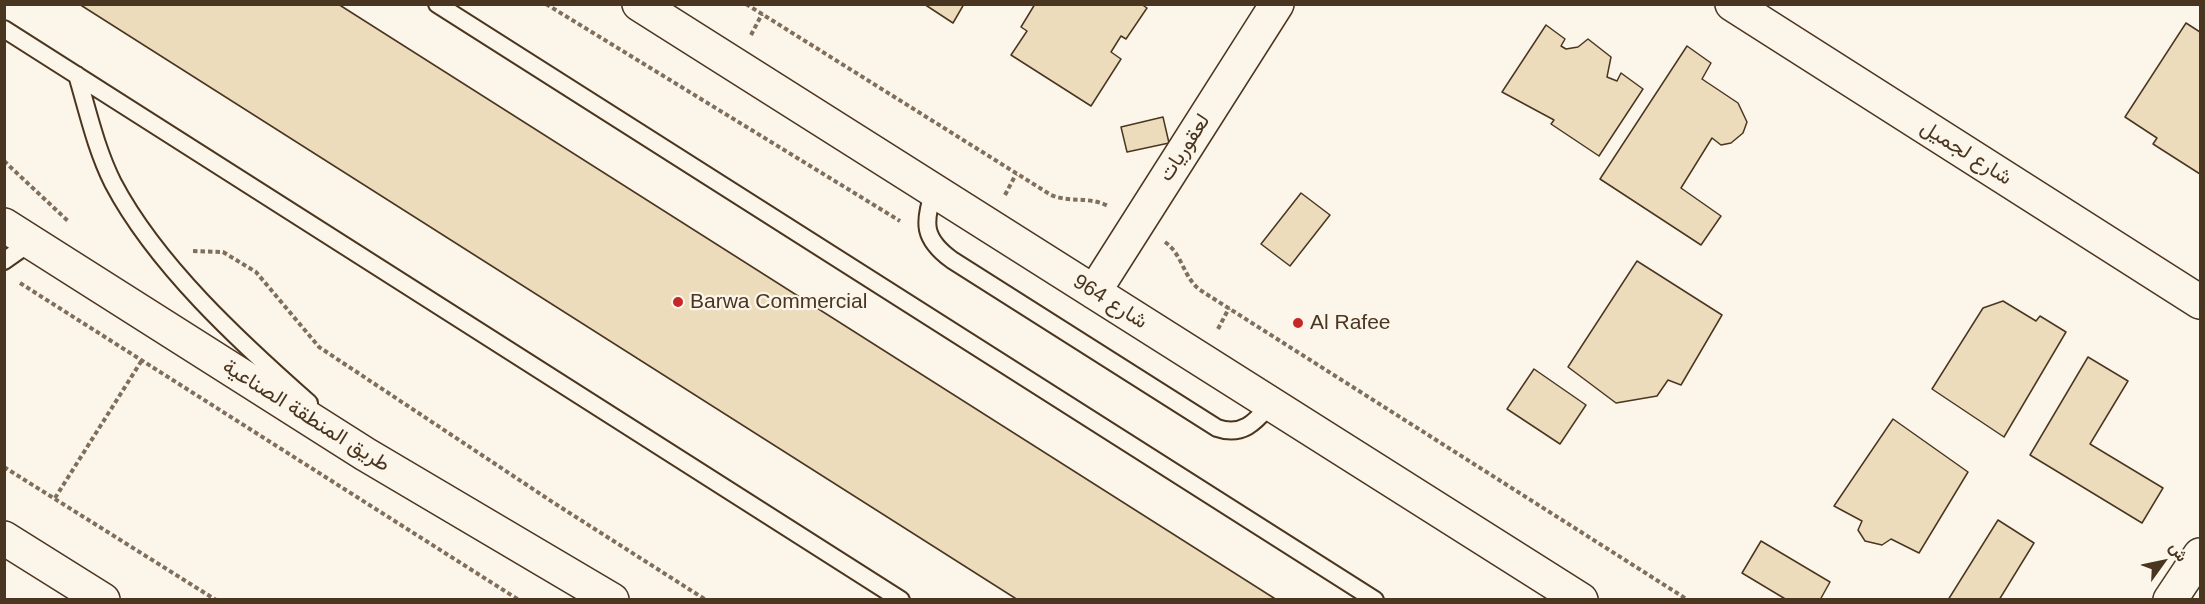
<!DOCTYPE html>
<html>
<head>
<meta charset="utf-8">
<style>
	body { margin:0 }
	#map { position:relative; width:2205px; height:604px; overflow:hidden; background:#fbf6e9; font-family:Arial,Vazirmatn,sans-serif }
	canvas { display:block }
	.frame { position:absolute; inset:0; border:6px solid #4a3520; pointer-events:none }
	.north { position:absolute; left:2133px; top:532px; width:60px; height:60px; -webkit-text-stroke:4px #fbf6e9; paint-order:stroke; rotate:57deg; font-size:16px; font-weight:700; line-height:24px; text-align:center; color:#4a3520 }
	.north::after { content:''; display:block; margin:auto; width:21px; height:27px; background:#4a3520; clip-path:polygon(50% 0,100% 100%,50% 72%,0 100%) }
</style>
</head>
<body>
<div id="map">
<canvas width="2205" height="604"></canvas>
<div class="frame"></div>
<div class="north">ش</div>
</div>
<script>
const context = document.querySelector('canvas').getContext('2d');
context.lineJoin = 'round';
function fillPath(path, color) {
  context.fillStyle = color;
  context.fill(path, 'evenodd');
}
function strokePath(path, color, width, dash) {
  context.strokeStyle = color;
  context.lineWidth = width;
  context.lineCap = dash ? 'butt' : 'round';
  context.setLineDash(dash || []);
  context.stroke(path);
}
function label(font, color, halo, rows, align = 'center') {
  context.font = font + ' Arial,Vazirmatn,sans-serif';
  context.lineWidth = 4.5;
  context.setLineDash([]);
  context.textBaseline = 'middle';
  context.strokeStyle = halo;
  context.fillStyle = color;
  for (const [text, x, y, turn = 0] of rows) {
    context.save();
    context.translate(x, y);
    context.rotate((+turn || 0) * Math.PI / 180);
    context.textAlign = isNaN(turn) ? turn : align;
    if (halo) context.strokeText(text, 0, 0);
    context.fillText(text, 0, 0);
    context.restore();
  }
}
const building = new Path2D(`
	M79,4h259l939,596h-259z
	M924,4h40l-11,19z
	M1035,4h106l6,4 -21,31 -5,-3 -10,16 10,7 -30,47 -80,-51 16,-24 -6,-4z
	M2186,23l14,9v142l-47,-30 4,-6 -32,-21z
	M1546,25l19,14 -4,7 5,3 12,-2 10,-8 23,18 -4,20 10,4 4,-8 22,16 -44,67 -48,-32 3,-4 -52,-28z
	M1687,46l24,17 -9,16 36,24 9,19 -4,11 -12,10 -10,2 -9,-7 -31,50 40,28 -20,29 -101,-66z
	M1163,117l6,26 -42,9 -6,-25z
	M1301,193l29,22 -40,51 -29,-22z
	M1637,261l85,54 -41,70 -13,-5 -11,16 -41,7 -48,-36z
	M2003,301l33,20 4,-5 26,16 -62,105 -72,-48 51,-81z
	M2088,357l40,24 -38,63 73,44 -21,35 -112,-68z
	M1534,369l52,36 -26,39 -53,-35z
	M1893,419l75,53 -49,81 -28,-14 -9,6 -17,-4 -7,-11 4,-9 -28,-15z
	M1998,520l36,23 -35,57h-51z
	M1761,541l69,41 -10,18h-33l-45,-27z`);
const path = new Path2D(`
	M546,4l354,217
	M746,4l305,191c19,8 38,1 57,11
	M751,35l11,-21
	M4,161l65,61
	M1005,195l11,-21
	M1165,242c18,13 18,35 35,48l488,310
	M193,251l30,1 33,20 63,75 235,156 152,97
	M20,283l499,317
	M1218,329l11,-21
	M4,467l212,133
	M55,498l87,-138`);
const lane = new Path2D(`
	M437,4l938,596
	M4,29l897,571
	M77,75c11,37 19,74 36,108 43,82 127,159 196,220
	M934,191c-11,32 -11,48 18,69l265,168c26,9 39,-7 54,-24
	M4,261l27,-19`);
const street = new Path2D(`
	M639,4l942,596
	M1732,4l468,298
	M1094,292l183,-288
	M2170,600l30,-45`);
const secondary = new Path2D(`
	M4,225l361,229 247,146
	M4,538l99,62`);
const markers = [
	[678,302,6,"#c62828"],
	[1298,323,6,"#c62828"]
];
const streetNames = [
	["لعقوريات",1185,148,-57],
	["شارع لجميل",1966,153,32],
	["شارع 964",1110,302,32],
	["طريق المنطقة الصناعية",306,416,32]
];
const poiNames = [
	["Barwa Commercial",690,302],
	["Al Rafee",1310,323]
];
fillPath(building, '#ecdcbc');
strokePath(building, '#4a3520', 1.5);
strokePath(lane, '#4a3520', 20);
strokePath(street, '#4a3520', 36);
strokePath(secondary, '#4a3520', 36);
strokePath(path, '#7f6f5c', 4, [4.5, 3]);
strokePath(lane, '#fbf6e9', 16);
strokePath(street, '#fbf6e9', 33);
strokePath(secondary, '#fbf6e9', 33);
for (const [x, y, r, color] of markers) {
  const dot = new Path2D();
  dot.arc(x, y, r, 0, 2 * Math.PI);
  context.fillStyle = color;
  context.fill(dot);
  strokePath(dot, '#fbf6e9', 2);
}
label('21px', '#4a3520', '#fbf6e9', streetNames);
label('21px', '#4a3520', '#fbf6e9', poiNames, 'left');
</script>
</body>
</html>
